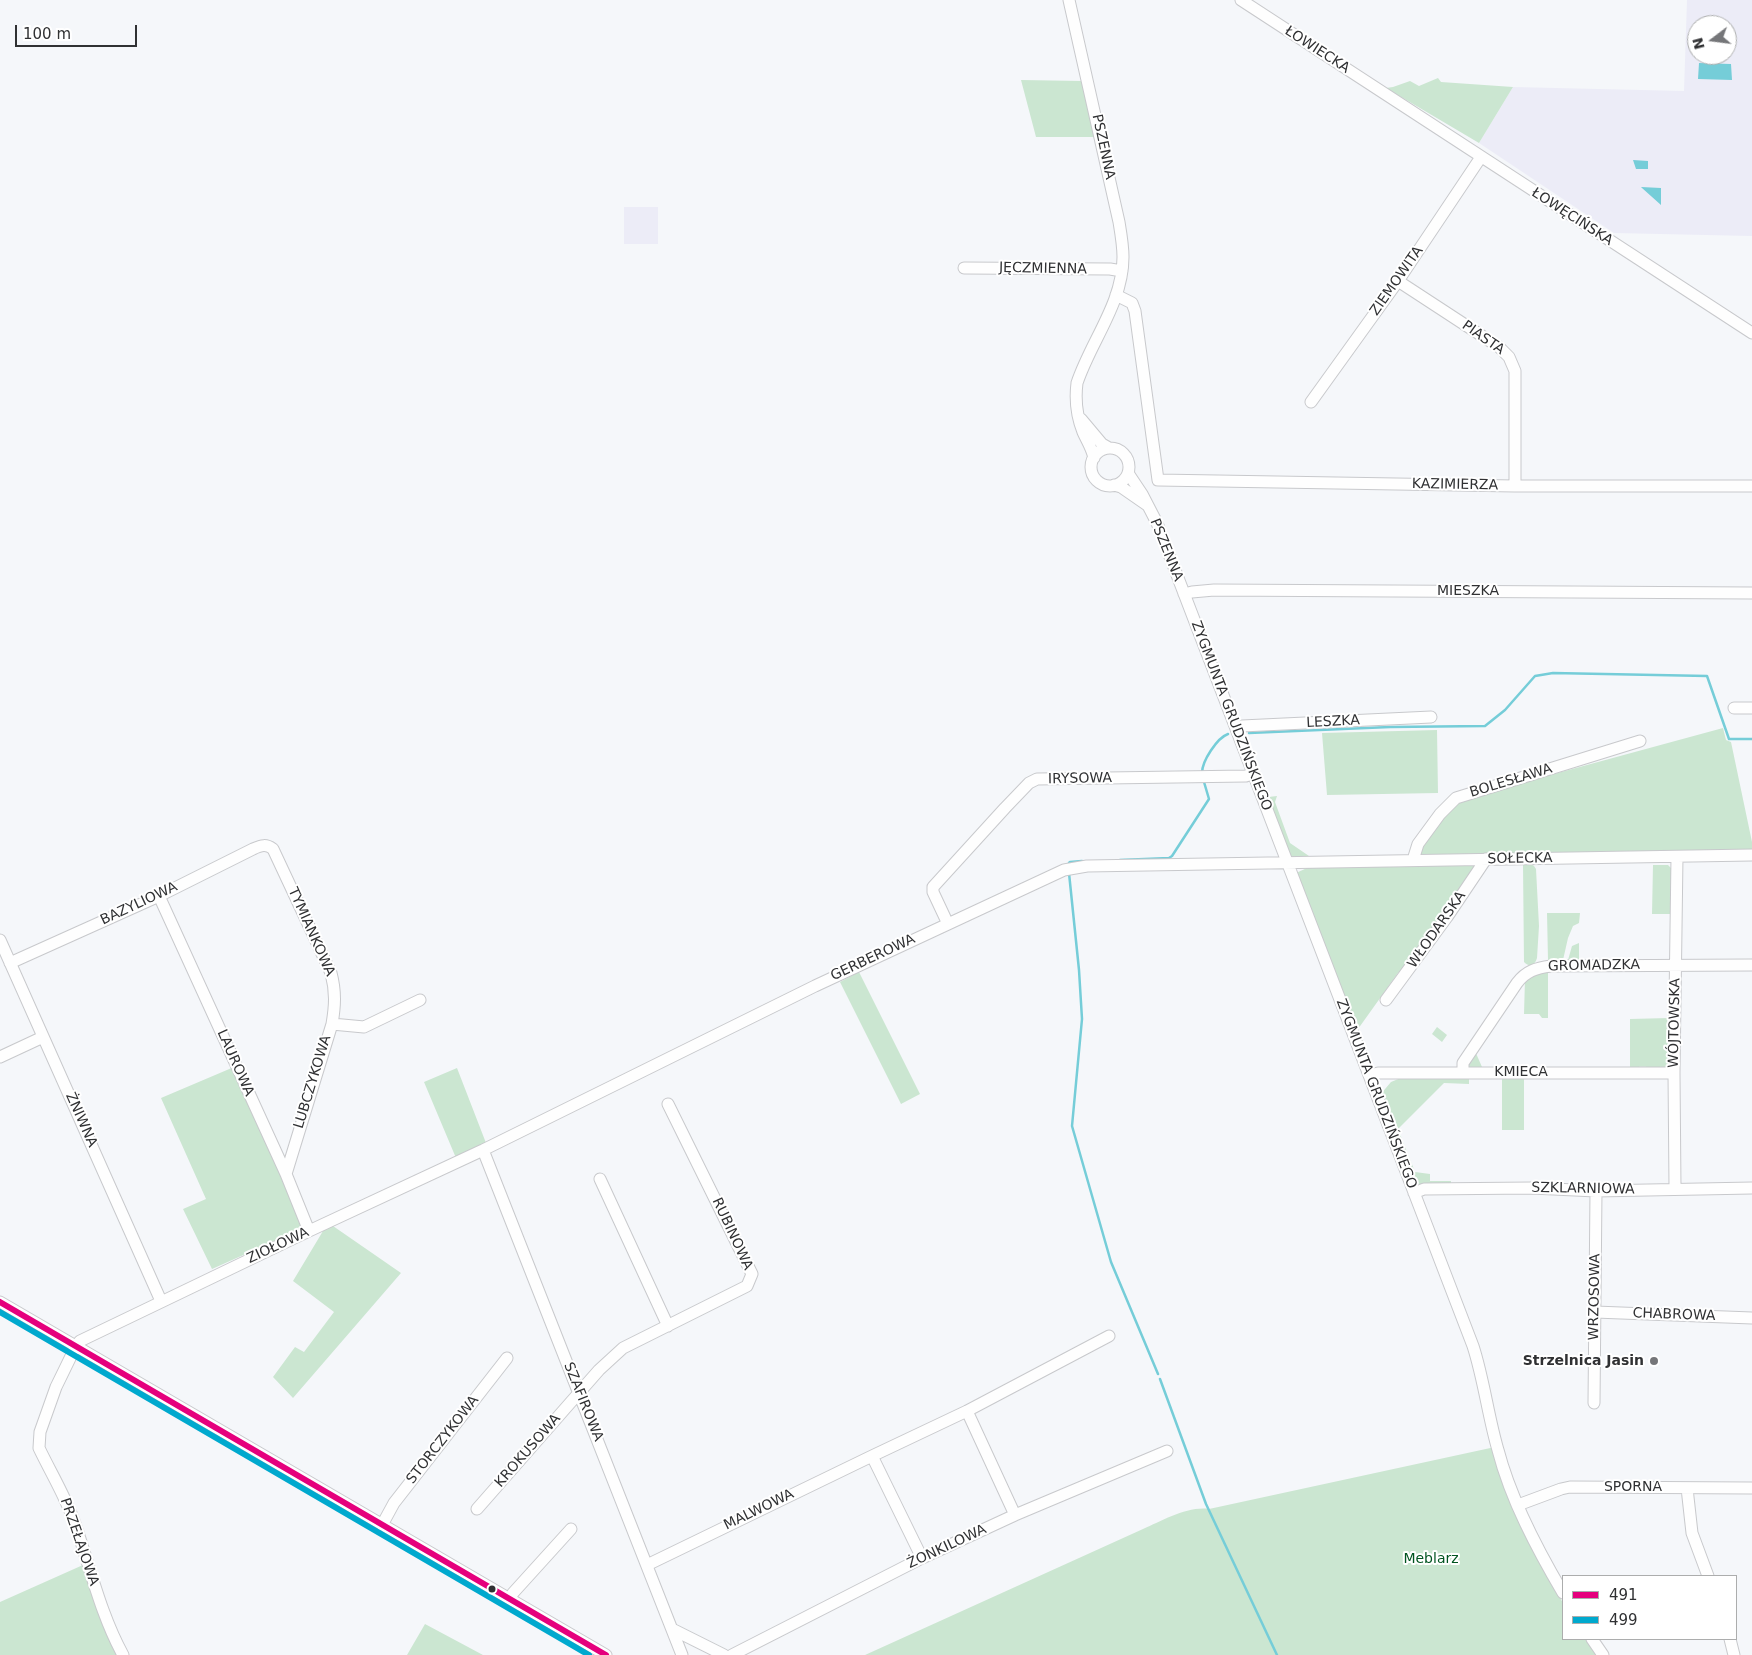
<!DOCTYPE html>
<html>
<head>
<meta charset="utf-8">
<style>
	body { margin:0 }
	#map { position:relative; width:1752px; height:1655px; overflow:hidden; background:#f5f7fa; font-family:"DejaVu Sans",sans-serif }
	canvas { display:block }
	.legend { position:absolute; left:1562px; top:1575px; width:175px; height:65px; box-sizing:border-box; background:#fff; border:1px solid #acadad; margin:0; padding:6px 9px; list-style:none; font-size:15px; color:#303133 }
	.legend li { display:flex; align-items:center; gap:10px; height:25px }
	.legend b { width:25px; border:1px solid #acadad }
	.north { position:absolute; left:1687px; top:15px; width:50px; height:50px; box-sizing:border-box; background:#fff; border:1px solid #acadad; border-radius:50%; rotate:255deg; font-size:14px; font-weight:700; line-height:20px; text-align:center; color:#303133 }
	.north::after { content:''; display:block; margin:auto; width:18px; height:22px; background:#757679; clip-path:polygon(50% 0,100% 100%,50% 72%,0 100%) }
	.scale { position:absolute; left:15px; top:25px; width:122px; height:22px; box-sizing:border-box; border:2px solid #303133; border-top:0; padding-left:6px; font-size:15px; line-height:18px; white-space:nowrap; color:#303133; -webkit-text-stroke:4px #fff; paint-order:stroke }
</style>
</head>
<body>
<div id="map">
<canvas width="1752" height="1655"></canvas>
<ul class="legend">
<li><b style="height:6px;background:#e5007d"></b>491</li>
<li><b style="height:6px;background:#00a9ce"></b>499</li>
</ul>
<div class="north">N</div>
<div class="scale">100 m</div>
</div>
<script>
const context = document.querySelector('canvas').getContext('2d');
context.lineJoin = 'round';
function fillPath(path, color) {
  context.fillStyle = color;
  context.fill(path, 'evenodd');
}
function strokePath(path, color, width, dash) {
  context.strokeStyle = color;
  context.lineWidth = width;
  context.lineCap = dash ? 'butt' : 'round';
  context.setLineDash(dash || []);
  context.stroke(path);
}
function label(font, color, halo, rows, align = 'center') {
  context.font = font + ' "DejaVu Sans",sans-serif';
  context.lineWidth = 4;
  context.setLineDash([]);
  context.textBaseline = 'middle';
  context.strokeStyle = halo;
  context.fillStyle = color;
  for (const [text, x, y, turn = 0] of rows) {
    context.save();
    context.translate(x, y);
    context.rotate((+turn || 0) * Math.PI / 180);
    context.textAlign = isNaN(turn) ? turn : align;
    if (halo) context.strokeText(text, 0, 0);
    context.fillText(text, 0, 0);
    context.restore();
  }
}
const industrial = new Path2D(`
	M1687,0h65v236l-138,-3 -135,-90 34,-56 171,4zM1697,25h30v30h-30z
	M624,207h34v37h-34z`);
const green = new Path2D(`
	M1438,78l3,4 72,5 -34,56 -93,-55 7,-1 17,-6 9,5z
	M1021,80l61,1 13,56h-59z
	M1723,728l3,12 5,2 21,100v10l-336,6 3,-13 31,-39 12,-7z
	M1437,730l1,63 -111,2 -5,-62z
	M1277,796l-2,6 15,41 19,13 -18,1 -31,-59z
	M1473,864l1,6 -58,88 -18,15 -40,56 11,28 -7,-2 -66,-182 11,-5z
	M1531,864l3,2 2,3 3,57 -2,32c-2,7 -7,10 -13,4l-1,-97z
	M1653,865h15l6,6 -2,43h-20z
	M1547,913h33l-1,10 -6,3 -5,12 -5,22h-15z
	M1579,943v17h-11l4,-14z
	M1548,970v48h-6l-3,-4h-15l1,-35z
	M859,972l61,122 -19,10 -61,-122z
	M1669,1018v47c-7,6 -13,3 -22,2 -6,-1 -12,1 -17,0v-48z
	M1437,1027l10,8 -5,7 -10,-8z
	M1475,1051l7,16 -26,2 12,-9z
	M234,1067l65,149 2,9 -4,6 -85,38 -29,-60 23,-10 -45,-101z
	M457,1068l29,75 -30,15 -32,-76z
	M1403,1077l66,1v6l-25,-1 -46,46 17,43 15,2v7h21v3l-36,2 -35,-91 11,-13z
	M1502,1078h22v52h-22z
	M333,1226l68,47 -108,125 -20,-21 22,-30 9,5 30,-40 -41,-31 30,-50z
	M1495,1447l42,110 26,46v36h23l10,16h-731l278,-126c19,-8 44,-23 66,-20z
	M83,1565l35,90h-118v-53z
	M425,1624l58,31h-76z`);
const water = new Path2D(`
	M1699,63l32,1 1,16 -34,-1z
	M1633,160l15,1v8h-12z
	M1641,187l20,1v17l-19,-17z`);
const stream = new Path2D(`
	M1249,733l141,-6 95,-1 20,-16 30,-34 18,-3 154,3 22,63h23
	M1202,773c0,-12 15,-35 26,-39
	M1120,860l49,-2 3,-2 37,-57 -5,-17
	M1069,863l1,-1 12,-1
	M1069,873l10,97 3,49 -10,107 39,136 47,112
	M1160,1379l46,125 71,151`);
const minor = new Path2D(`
	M1069,0l50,222c2,12 4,23 4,35 0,46 -32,84 -46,126 -2,16 0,34 6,49 4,9 9,16 11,26
	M1241,0l511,333
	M964,268l146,1 12,2
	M1398,281l101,66 10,10 6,14v115
	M1116,295l16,8 3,8 23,169 357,6h237
	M1311,402l87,-121 83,-124
	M1081,419l21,25 7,4
	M1091 467a19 19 0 1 1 38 0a19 19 0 1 1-38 0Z
	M1128,473l14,21 15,29 316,823c11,34 15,70 25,104 13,50 39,99 65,143
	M1114,485l7,2 26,18
	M1184,594l8,-2 22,-2 538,3
	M1734,708h18
	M1236,728l6,-2 189,-9
	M1413,860l5,-16 22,-30 16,-16 184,-57
	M159,896l127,278 23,57
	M948,924l-15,-32v-5l72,-79 24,-25 8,-4 209,-3 7,-3
	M0,940l161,361
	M10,963l149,-67 94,-47c9,-4 13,-5 20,0l58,124c5,19 4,33 1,51
	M1386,1000l61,-83 39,-58
	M0,1057l43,-20
	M1463,1072v-9l54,-80c9,-12 19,-15 34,-17l201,-1
	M1369,1075l9,-2h296
	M483,1150l199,505
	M286,1174l46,-150 32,3 56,-27
	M600,1179l68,147
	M1675,1188l-1,-115 3,-216
	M1414,1193l10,-4 108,-1 64,3 156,-3
	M0,1302l606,353
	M1595,1312l157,6
	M1594,1403l2,-212
	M967,1411l48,104
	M872,1456l50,102
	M1687,1488l5,45 16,43
	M1518,1505l43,-16 9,-2 182,1
	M477,1509l122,-139 24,-22 124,-62 5,-12 -84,-170
	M382,1525l12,-22 113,-145
	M647,1565l225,-109 95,-45 142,-75
	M510,1599l3,-6 58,-64
	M672,1629l52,26
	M1592,1639l11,16
	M1730,1639l4,16
	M123,1655c-23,-42 -33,-89 -49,-134 -9,-25 -23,-48 -35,-73l1,-16 16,-45 20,-41 4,-5 229,-110 174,-81 332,-164 249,-116 23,-4 665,-11
	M732,1655l190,-97 93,-43 152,-64`);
const bus1 = new Path2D(`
	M0,1302l606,353`);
const bus2 = new Path2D(`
	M0,1312l589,343`);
const markers = [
	[1654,1361,5,"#757679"],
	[492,1589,4.5,"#303133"]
];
const streetNames = [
	["ŁOWIECKA",1317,50,33],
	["PSZENNA",1103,147,78],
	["ŁOWĘCIŃSKA",1572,217,33],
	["JĘCZMIENNA",1043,269,1],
	["ZIEMOWITA",1397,281,-55],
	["PIASTA",1483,338,35],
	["KAZIMIERZA",1455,485,1],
	["PSZENNA",1166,550,68],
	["MIESZKA",1468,591],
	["ZYGMUNTA GRUDZIŃSKIEGO",1231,716,69],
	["LESZKA",1333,722,-3],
	["IRYSOWA",1080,779,-1],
	["BOLESŁAWA",1511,781,-17],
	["SOŁECKA",1520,859,-1],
	["BAZYLIOWA",139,904,-25],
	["WŁODARSKA",1437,930,-55],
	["TYMIANKOWA",311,932,66],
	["GERBEROWA",873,958,-25],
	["GROMADZKA",1594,966,-1],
	["WÓJTOWSKA",1675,1023,-89],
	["LAUROWA",235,1063,66],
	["KMIECA",1521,1072],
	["LUBCZYKOWA",313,1082,-73],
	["ZYGMUNTA GRUDZIŃSKIEGO",1376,1094,69],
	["ŻNIWNA",81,1120,66],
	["SZKLARNIOWA",1583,1189,1],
	["RUBINOWA",732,1234,65],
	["ZIOŁOWA",278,1246,-25],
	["WRZOSOWA",1595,1297,-89],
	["CHABROWA",1674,1315,2],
	["SZAFIROWA",583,1402,68],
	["STORCZYKOWA",443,1440,-52],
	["KROKUSOWA",528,1451,-49],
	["SPORNA",1633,1487],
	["MALWOWA",759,1510,-26],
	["PRZEŁAJOWA",79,1542,71],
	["ŻONKILOWA",947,1547,-25]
];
const poiNames = [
	["Strzelnica Jasin",1644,1361]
];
const parkNames = [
	["Meblarz",1431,1559]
];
fillPath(industrial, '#ececf7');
fillPath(green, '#cbe6d1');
fillPath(water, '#75cdd8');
strokePath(stream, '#75cdd8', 2.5);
strokePath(minor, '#c8c9cc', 13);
strokePath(minor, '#fefefe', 11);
strokePath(bus1, '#e5007d', 6);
strokePath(bus2, '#00a9ce', 6);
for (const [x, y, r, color] of markers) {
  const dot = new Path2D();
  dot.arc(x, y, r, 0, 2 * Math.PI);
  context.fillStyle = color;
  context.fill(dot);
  strokePath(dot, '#fff', 2);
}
label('14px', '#303133', '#fff', streetNames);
label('bold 14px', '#303133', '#fff', poiNames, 'right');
label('14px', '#005420', '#fff', parkNames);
</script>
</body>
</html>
